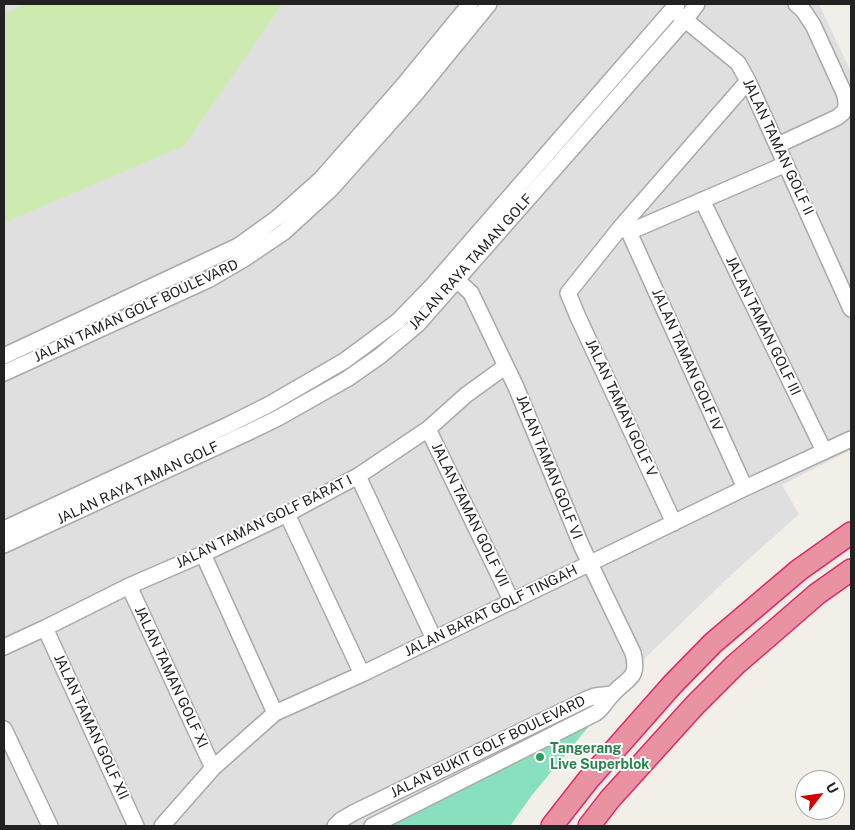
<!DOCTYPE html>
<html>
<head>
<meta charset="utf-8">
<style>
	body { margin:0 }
	#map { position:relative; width:855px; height:830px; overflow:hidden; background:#f2efe9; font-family:"Public Sans",sans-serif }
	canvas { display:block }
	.frame { position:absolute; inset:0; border:5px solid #222; pointer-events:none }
	.north { position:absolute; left:795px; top:770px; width:50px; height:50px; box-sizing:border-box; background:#fff; border:1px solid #a7a7a7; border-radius:50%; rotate:60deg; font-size:14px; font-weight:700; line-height:20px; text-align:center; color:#222 }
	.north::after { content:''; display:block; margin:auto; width:18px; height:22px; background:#d40000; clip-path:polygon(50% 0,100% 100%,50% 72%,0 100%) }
</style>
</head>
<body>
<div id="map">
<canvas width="855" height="830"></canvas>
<div class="frame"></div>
<div class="north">U</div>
</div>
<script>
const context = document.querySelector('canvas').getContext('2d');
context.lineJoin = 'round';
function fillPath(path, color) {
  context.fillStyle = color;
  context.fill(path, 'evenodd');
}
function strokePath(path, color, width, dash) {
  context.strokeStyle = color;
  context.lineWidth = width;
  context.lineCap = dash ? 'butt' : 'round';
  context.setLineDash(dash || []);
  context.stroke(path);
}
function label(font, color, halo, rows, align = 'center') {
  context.font = font + ' "Public Sans",sans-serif';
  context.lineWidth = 4;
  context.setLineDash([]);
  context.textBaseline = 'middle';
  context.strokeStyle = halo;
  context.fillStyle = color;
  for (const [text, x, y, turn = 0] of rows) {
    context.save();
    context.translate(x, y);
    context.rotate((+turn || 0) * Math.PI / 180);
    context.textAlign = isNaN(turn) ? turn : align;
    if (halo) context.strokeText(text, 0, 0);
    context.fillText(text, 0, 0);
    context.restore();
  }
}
const residential = new Path2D(`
	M4,4h815l32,68v378l-69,35 17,29 -67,60 -93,90 -107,131 -22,31h-506z`);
const grass = new Path2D(`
	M24,4h258l-98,142 -180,77v-209z`);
const pitch = new Path2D(`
	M595,719l-63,76 -22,31h-136z`);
const minor = new Path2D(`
	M678,14l60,49 10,18 103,228
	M778,145l58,-27c11,-7 11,-10 9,-23l-32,-70 -10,-15 -7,-6
	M702,200l122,251
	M620,228l9,4 157,-68
	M629,232l116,256
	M4,356l234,-110 39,-28 44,-39 80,-91 69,-84
	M4,373l204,-93 36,-21 40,-27 47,-43 82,-92 76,-93
	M428,429l84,173
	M358,476l76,163
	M287,514l75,160
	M674,523l-96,-206 -10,-24 52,-65 128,-147
	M4,529l224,-104 42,-21 74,-43 15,-11 39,-29 35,-36 244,-281
	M4,545l243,-112 31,-15 69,-39 33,-23 38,-32 267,-304 12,-16
	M203,554l72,159
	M129,586l84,182
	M45,628l91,198
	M4,647l41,-19 84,-42 74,-32 84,-40 71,-38 70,-47 38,-34 40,-29
	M4,729l46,97
	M162,826l51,-58 62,-55 87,-39 383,-186 106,-49
	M335,826l6,-6 14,-8 232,-113 8,-3 17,-2
	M372,826l224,-113c7,-5 10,-12 16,-18 14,-17 28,-15 21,-42l-51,-106 -66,-160 -45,-94 -21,-19`);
const highway = new Path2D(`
	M552,826l36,-46 84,-95 41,-42 86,-73 52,-37
	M589,826l21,-27 85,-94 40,-40 82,-71 34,-24`);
const markers = [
	[540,757,5,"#2e9e5b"]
];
const streetNames = [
	["JALAN TAMAN GOLF II",778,147,65],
	["JALAN RAYA TAMAN GOLF",471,262,-48],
	["JALAN TAMAN GOLF BOULEVARD",136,311,-25],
	["JALAN TAMAN GOLF III",763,326,64],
	["JALAN TAMAN GOLF IV",687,360,66],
	["JALAN TAMAN GOLF V",621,408,65],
	["JALAN TAMAN GOLF VI",549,467,68],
	["JALAN RAYA TAMAN GOLF",138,483,-25],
	["JALAN TAMAN GOLF VII",470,515,64],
	["JALAN TAMAN GOLF BARAT I",264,522,-26],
	["JALAN BARAT GOLF TINGAH",491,611,-26],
	["JALAN TAMAN GOLF XI",171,677,65],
	["JALAN TAMAN GOLF XII",91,727,65],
	["JALAN BUKIT GOLF BOULEVARD",488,747,-26]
];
const leisureNames = [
	["Tangerang",550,749],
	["Live Superblok",550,765]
];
fillPath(residential, '#e0dfdf');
fillPath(grass, '#cdebb0');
fillPath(pitch, '#88e0be');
strokePath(minor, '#a9a9a9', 18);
strokePath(highway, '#dc2a67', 24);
strokePath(minor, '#fff', 15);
strokePath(highway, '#e892a2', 21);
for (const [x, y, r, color] of markers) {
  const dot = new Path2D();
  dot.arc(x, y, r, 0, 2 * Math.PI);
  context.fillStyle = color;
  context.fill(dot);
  strokePath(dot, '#fff', 2);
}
label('14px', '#222', '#fff', streetNames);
label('bold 14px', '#27864d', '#fff', leisureNames, 'left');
</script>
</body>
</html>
